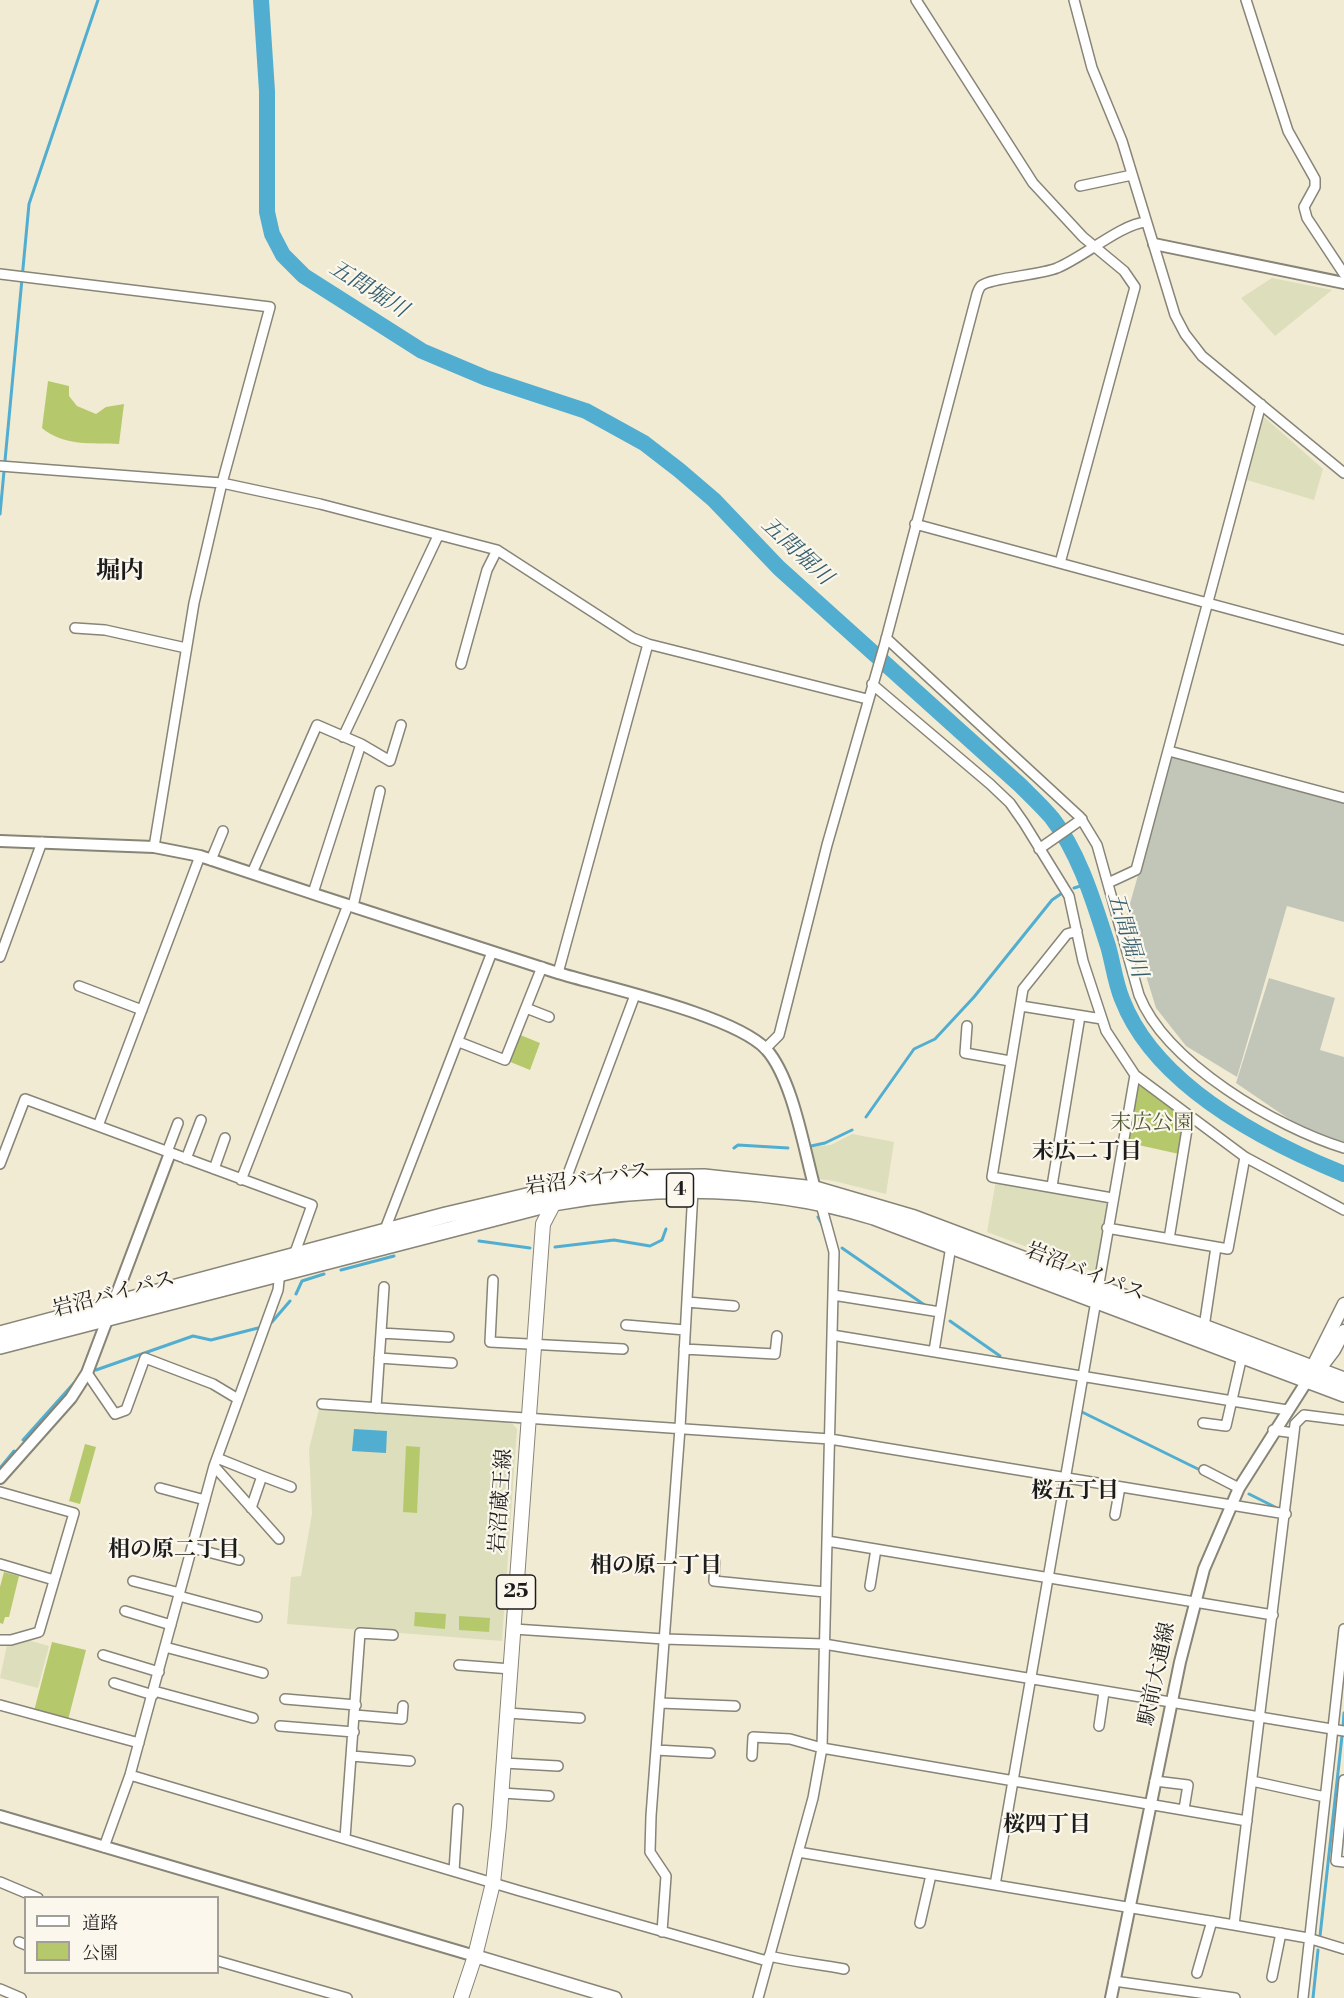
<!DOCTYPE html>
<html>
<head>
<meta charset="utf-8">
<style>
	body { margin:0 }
	#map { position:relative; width:1344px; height:1998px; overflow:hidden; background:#f2ebd3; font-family:"Libre Bodoni","Noto Serif JP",serif }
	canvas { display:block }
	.legend { position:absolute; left:24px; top:1896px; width:195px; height:78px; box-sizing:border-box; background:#fbf7ec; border:2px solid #a29f99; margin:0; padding:8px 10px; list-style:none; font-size:18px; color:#1c1c1c }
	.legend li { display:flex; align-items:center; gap:12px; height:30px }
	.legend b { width:30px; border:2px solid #a29f99 }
</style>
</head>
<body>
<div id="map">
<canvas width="1344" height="1998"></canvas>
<ul class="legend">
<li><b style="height:8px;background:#fff"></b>道路</li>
<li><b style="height:16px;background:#b5c96c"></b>公園</li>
</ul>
</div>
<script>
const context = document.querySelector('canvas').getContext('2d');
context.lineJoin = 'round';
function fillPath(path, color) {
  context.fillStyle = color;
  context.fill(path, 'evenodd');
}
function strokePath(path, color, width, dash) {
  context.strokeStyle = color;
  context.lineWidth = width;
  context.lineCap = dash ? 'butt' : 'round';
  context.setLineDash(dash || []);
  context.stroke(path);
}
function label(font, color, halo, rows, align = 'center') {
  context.font = font + ' "Libre Bodoni","Noto Serif JP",serif';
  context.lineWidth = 4.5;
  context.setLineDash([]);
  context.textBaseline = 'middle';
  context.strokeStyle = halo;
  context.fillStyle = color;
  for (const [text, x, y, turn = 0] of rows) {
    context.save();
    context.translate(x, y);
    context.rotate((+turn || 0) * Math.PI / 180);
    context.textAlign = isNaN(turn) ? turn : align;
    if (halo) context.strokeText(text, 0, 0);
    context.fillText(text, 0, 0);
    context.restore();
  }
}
const built = new Path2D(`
	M1272,278l60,12 -57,46 -34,-38z
	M1263,416l60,53 -9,31 -67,-20z
	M852,1134l42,8 -8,52 -52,-13 -16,-2 -7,-32 20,-2z
	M996,1180l112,21 -11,72 -110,-41z
	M319,1409l192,13 6,7 -15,212 -215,-17 4,-47 10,-1 11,-62 -3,-65z
	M24,1639l25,7 -11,42 -38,-10 7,-33z`);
const industrial = new Path2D(`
	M1172,756l172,44v122l-57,-16 -50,171 -51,-31 -30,-38 -29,-94z
	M1269,978l66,20 -15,52 24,7v85l-42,-14 -66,-45z`);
const green = new Path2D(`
	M48,381l21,5v10l8,10 19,8 10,-7 18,-3 -5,40c-27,-1 -56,2 -77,-16z
	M518,1034l22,9 -10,27 -22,-9z
	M1136,1080l47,38 -4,36 -54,-12z
	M85,1444l11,3 -16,57 -11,-3z
	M406,1446l14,1 -3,66 -14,-1z
	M4,1572l15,4 -10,41h-4l-2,7 -3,-1v-36z
	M415,1612l31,2 -1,15 -31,-3z
	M459,1616l31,2 -1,14 -30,-2z
	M52,1642l34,8 -18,70 -34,-9z`);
const water = new Path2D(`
	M354,1429l33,2 -1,22 -34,-2z`);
const stream = new Path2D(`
	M0,514l29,-310 69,-204
	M1074,888l13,-4
	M866,1117l48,-68 21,-10 39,-42 78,-97 13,-9
	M811,1146l14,-3 27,-13
	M734,1148l4,-3 50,3
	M818,1217l5,9
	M479,1241l51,7
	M555,1247l59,-7 36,6 12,-6 4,-11
	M842,1248l84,58
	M341,1270l53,-14
	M296,1294l6,-13 22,-7
	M950,1321l50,35
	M272,1322l18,-21
	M96,1370l97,-34 18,4 51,-13
	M1082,1412l120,59
	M23,1440l51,-57
	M0,1468l14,-17
	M1249,1494l26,13
	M1343,1727l1,-14
	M1320,1936l22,-200
	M1313,1998l5,-48`);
const river = new Path2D(`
	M261,0l6,91v121l5,22 11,21 21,21 118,75 64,27 100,33 58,32 35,27 35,30 65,68 241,217c11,11 22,21 32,33 28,36 42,85 56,128 5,17 7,36 14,53 33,86 141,142 222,175`);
const minor = new Path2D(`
	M916,0l117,183 50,54 41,34 11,16 -75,276
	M1074,0l18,68 30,73 53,174 10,19 17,22 142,117
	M1246,0l42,131 27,48v8l-11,20 3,11 37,56
	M1080,186l52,-11
	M0,274l270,33 -48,176 -28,120 -40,244
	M0,466l222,17 98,21 177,46 136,88 15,6 219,55
	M915,524l429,116
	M75,628l30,2 81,18
	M886,638l194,179 17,28 42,150c27,68 137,132 205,153
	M461,664l26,-94 10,-20
	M872,684l118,100 20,19 14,20 45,73 14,65 23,70 29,44 110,82 99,53
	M343,737l95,-201
	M361,744l29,17 11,-36
	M1169,751l175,47
	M1039,849l43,-30
	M211,860l12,-29
	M252,873l65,-148 44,19 -48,149
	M1108,883l28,-13 125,-466
	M353,906l27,-115
	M1077,931l-10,3 -44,55 -31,188 120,21
	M0,957l42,-115
	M558,973l90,-329
	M79,986l63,24
	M1021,1006l81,13
	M526,1008l23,9
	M967,1026l-2,27 45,8
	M459,1042l46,18 37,-93
	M765,1049l14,-14 48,-190 58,-202 92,-349c1,-3 2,-6 4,-8 8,-8 60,-11 76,-18 27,-11 64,-44 89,-46
	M98,1126l102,-270
	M167,1152l11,-29
	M186,1159l15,-39
	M0,1164l25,-65 287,106 -19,53
	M214,1169l11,-31
	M241,1180l107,-275
	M1052,1186l28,-170
	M563,1187l72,-192
	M1107,1228l121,21 17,-92
	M384,1232l108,-280
	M1169,1239l20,-122
	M493,1280l-3,62 133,7
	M833,1295l107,17
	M687,1302l47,4
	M626,1325l59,5
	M1204,1327l12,-80
	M381,1333l68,4
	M832,1335l455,75
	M684,1349l91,5 2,-18
	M934,1351l17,-105
	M379,1358l73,5
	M87,1373l28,41 11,-4 19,-52 68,26 25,15
	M322,1404l508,35 456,75
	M376,1408l8,-121
	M1203,1423l23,3 16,-70
	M1294,1433l1,-9 9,-9 40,5
	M217,1458l45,18 -11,32
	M214,1466l65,73
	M1204,1470l35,18
	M262,1476l29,11
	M160,1488l45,12
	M0,1492l74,21 -35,119 -28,8h-11
	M1115,1515l5,-28
	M827,1541l446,74
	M192,1548l47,12
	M715,1562l-1,19 111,11
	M0,1564l54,16
	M133,1581l47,12
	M870,1586l6,-37
	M179,1596l78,21
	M125,1611l46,14
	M514,1629l150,10 160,5 520,87
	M165,1647l98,26
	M103,1655l56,17
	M459,1665l52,4
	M114,1683l39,12
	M154,1691l99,27
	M285,1699l71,6
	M660,1703l75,3
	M0,1705l139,38
	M508,1713l72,5
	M355,1715l47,4 1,-13
	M280,1726l74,6
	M1099,1726l5,-34
	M656,1750l54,3
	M352,1756l58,5
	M752,1756l1,-19 37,2 32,9 425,73
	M504,1763l54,3
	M130,1775l390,116 247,70
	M1344,1780l-8,81 8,1
	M1155,1781l33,4 -4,24
	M1252,1781l73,16
	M502,1793l47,3
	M345,1838l15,-205 33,2
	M104,1847l26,-72 84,-309 64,-176 2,-18
	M798,1852l436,73 74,13 36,11
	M454,1871l4,-62
	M0,1882l38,16
	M995,1885l140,-810
	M920,1923l11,-48
	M1234,1925l60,-492 -21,-3
	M662,1932l4,-56 -16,-24 1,-36 29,-388 13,-238
	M19,1942l7,3
	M769,1956c25,6 49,8 75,13
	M218,1961l129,37
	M1197,1973l15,-52
	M1272,1977l9,-44
	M1114,1981l121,17
	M0,1989l21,9
	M758,1998l55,-200 9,-50 12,-496 -14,-51
	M1303,1998l41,-369`);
const tertiary = new Path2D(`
	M1154,244l190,39
	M0,841l154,6 46,9c119,40 239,79 358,117 50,15 175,42 208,76 27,30 38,101 49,140
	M0,1478l71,-80 16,-25 83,-220
	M0,1816l475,140
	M1111,1998l69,-336 24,-93 35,-81 68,-107`);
const secondary = new Path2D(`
	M1309,1374l35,-70
	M1315,1375l19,-25 10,-19
	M475,1956l140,42`);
const primary = new Path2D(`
	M461,1998l14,-42 18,-73 6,-57 44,-602 14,-27`);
const trunk = new Path2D(`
	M0,1334l446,-119 132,-31 55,-6 71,-1 111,12 99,29 430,162
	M0,1346l553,-143c106,-19 217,-18 321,14l470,177`);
const shields = [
	[680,1190,27],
	[516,1592,39]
];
const shieldNames = [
	["4",680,1190],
	["25",516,1592]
];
const parkNames = [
	["末広公園",1152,1124]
];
const streetNames = [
	["岩沼バイパス",588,1180,-8],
	["岩沼バイパス",1085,1273,21],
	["岩沼バイパス",114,1295,-15],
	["岩沼蔵王線",502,1501,-86],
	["駅前大通線",1158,1674,-78]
];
const waterNames = [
	["五間堀川",368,290,32],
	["五間堀川",796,552,43],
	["五間堀川",1126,935,73]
];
const neighbourhoodNames = [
	["末広二丁目",1087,1153],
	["桜五丁目",1075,1492],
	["相の原二丁目",174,1551],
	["相の原一丁目",656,1567],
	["桜四丁目",1047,1826]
];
const quarterNames = [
	["堀内",120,572]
];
fillPath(built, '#dcdebc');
fillPath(industrial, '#c2c6b9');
fillPath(green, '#b5c96c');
fillPath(water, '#52aed0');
strokePath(stream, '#52aed0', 3);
strokePath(river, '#52aed0', 16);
strokePath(minor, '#878478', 12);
strokePath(tertiary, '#878478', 14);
strokePath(secondary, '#878478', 15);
strokePath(primary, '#878478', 16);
strokePath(trunk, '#878478', 18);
strokePath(minor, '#fff', 9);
strokePath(tertiary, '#fff', 10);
strokePath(secondary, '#fff', 12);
strokePath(primary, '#fff', 14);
strokePath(trunk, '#fff', 15);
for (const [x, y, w] of shields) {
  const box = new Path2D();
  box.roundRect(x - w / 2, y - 17, w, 34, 4.5);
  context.fillStyle = '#fbf7ec';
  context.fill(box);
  strokePath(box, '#1c1c1c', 1.5);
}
label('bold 20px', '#1c1c1c', null, shieldNames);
label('21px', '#525938', '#fbf7ec', parkNames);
label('21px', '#1c1c1c', '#fbf7ec', streetNames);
label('italic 22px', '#345e6d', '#fbf7ec', waterNames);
label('bold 22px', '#1c1c1c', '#fbf7ec', neighbourhoodNames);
label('bold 24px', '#1c1c1c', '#fbf7ec', quarterNames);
</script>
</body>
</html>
